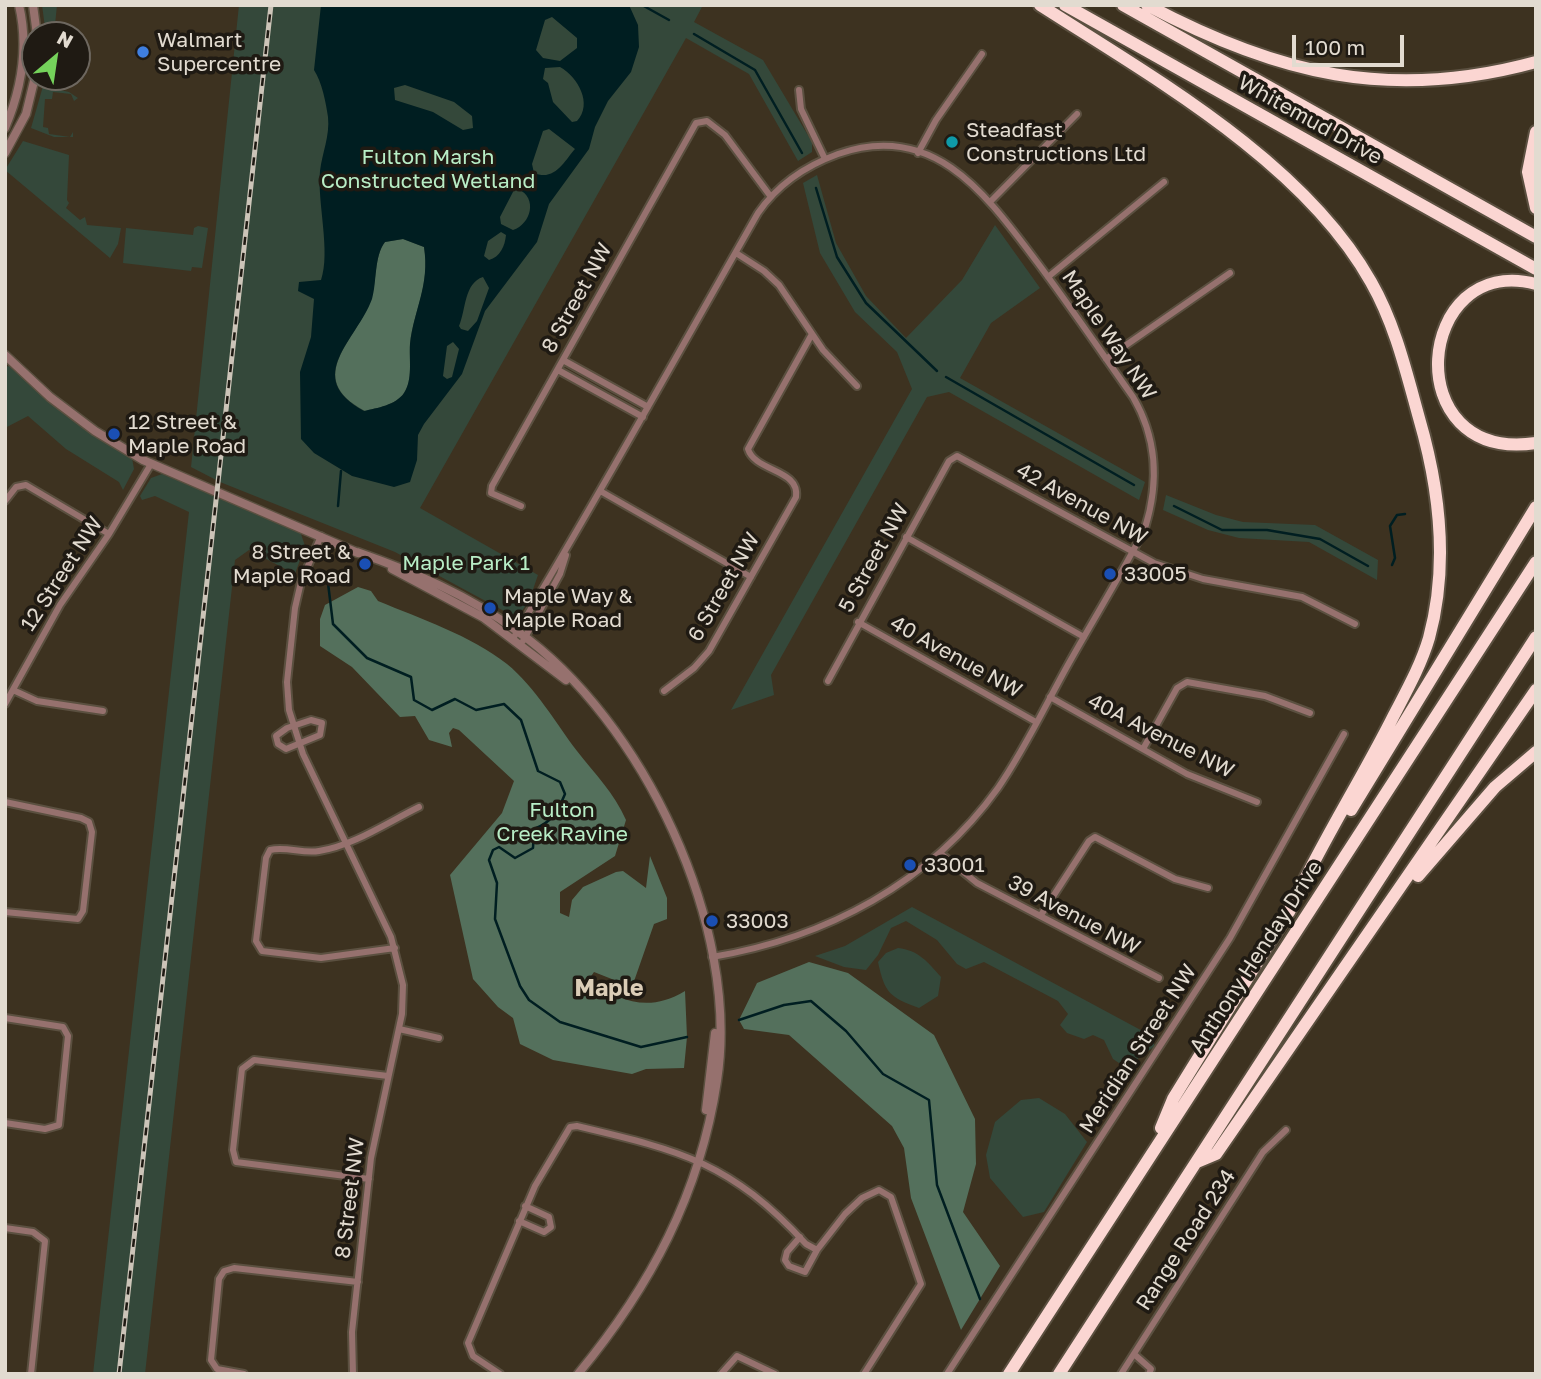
<!DOCTYPE html>
<html>
<head>
<meta charset="utf-8">
<style>
	body { margin:0 }
	#map { position:relative; width:1541px; height:1379px; overflow:hidden; background:#3d3220; font-family:"Golos Text",sans-serif }
	canvas { display:block }
	.frame { position:absolute; inset:0; border:7px solid #e2dbd0; pointer-events:none }
	.north { position:absolute; left:21px; top:21px; width:70px; height:70px; box-sizing:border-box; background:#1f1a13; border:2px solid #6d675f; border-radius:50%; rotate:29deg; font-size:19px; font-weight:700; line-height:28px; text-align:center; color:#e2dbd0 }
	.north::after { content:''; display:block; margin:auto; width:24px; height:32px; background:#75d25b; clip-path:polygon(50% 0,100% 100%,50% 72%,0 100%) }
	.scale { position:absolute; left:1292px; top:35px; width:112px; height:32px; box-sizing:border-box; border:4px solid #e2dbd0; border-top:0; padding-left:9px; font-size:21px; line-height:24px; white-space:nowrap; color:#e2dbd0; -webkit-text-stroke:5px #1f1a13; paint-order:stroke }
</style>
</head>
<body>
<div id="map">
<canvas width="1541" height="1379"></canvas>
<div class="frame"></div>
<div class="north">N</div>
<div class="scale">100 m</div>
</div>
<script>
const context = document.querySelector('canvas').getContext('2d');
context.lineJoin = 'round';
function fillPath(path, color) {
  context.fillStyle = color;
  context.fill(path, 'evenodd');
}
function strokePath(path, color, width, dash) {
  context.strokeStyle = color;
  context.lineWidth = width;
  context.lineCap = dash ? 'butt' : 'round';
  context.setLineDash(dash || []);
  context.stroke(path);
}
function label(font, color, halo, rows, align = 'center') {
  context.font = font + ' "Golos Text",sans-serif';
  context.lineWidth = 7;
  context.setLineDash([]);
  context.textBaseline = 'middle';
  context.strokeStyle = halo;
  context.fillStyle = color;
  for (const [text, x, y, turn = 0] of rows) {
    context.save();
    context.translate(x, y);
    context.rotate((+turn || 0) * Math.PI / 180);
    context.textAlign = isNaN(turn) ? turn : align;
    if (halo) context.strokeText(text, 0, 0);
    context.fillText(text, 0, 0);
    context.restore();
  }
}
const green = new Path2D(`
	M42,5h15l-3,30h-8z
	M239,5h464l-9,17 69,38 49,82v10l-14,9 -49,-87 -63,-36 -266,470 118,67 -9,26 -12,17 -122,-66 -175,-70 -29,-15z
	M43,86l26,6 9,6 -4,3 -3,-7 -18,-2 -1,7h-7l-2,28 5,1 1,6 21,3 3,-5v5h-19l-23,-9z
	M23,141l46,14 -2,45 2,3 -3,5 14,12 5,-3 2,8 34,3 -3,16 -8,14 -105,-88z
	M817,175l19,68 30,53 40,42 56,-58 33,-55 45,63 -49,35 -31,55 185,104 -6,18 -190,-108 -22,5 -156,278 3,20 -43,15 181,-321 -15,-37 -42,-40 -35,-59 -17,-70z
	M198,226l10,2 -6,40 -10,-1 -1,4 -68,-8 3,-35 67,7 1,-7z
	M9,366l66,56 57,36 2,11 -11,21 -4,-8 -53,-33 -38,-33 -23,12v-61z
	M162,474l138,57 5,15 -10,28 -46,-24 -14,10 -90,814h-52l96,-862 -34,-16 -13,4 -2,-4 11,-18z
	M1166,495l50,20 27,7 72,3 63,35 -1,20 -68,-38 -70,-4 -31,-8 -45,-20z
	M912,907l238,128 5,11 -19,14 -17,3 -6,-4 -9,-19 -11,-5 -9,4 -17,-6 -7,-8 8,-11 -10,-13 -74,-39 -18,7 -9,-5 -20,-24 -31,-19 -15,7 -13,27 -12,15 -22,-3 -29,-11 30,-10z
	M898,948c20,2 30,14 43,29l-3,19 -19,12c-29,-11 -34,-14 -41,-46l8,-9z
	M1039,1098l26,16 22,28 -43,70 -21,5 -33,-39 -4,-23 9,-33 26,-22z`);
const forest = new Path2D(`
	M403,239l21,8c6,42 -10,61 -14,97 -1,16 3,36 -6,49 -8,12 -27,15 -39,18 -63,-34 -8,-70 6,-112 6,-17 3,-43 14,-57z
	M358,587l13,4 7,10c43,18 92,34 129,63 29,24 48,58 70,87 18,23 37,42 49,69l-11,36 -55,36v21l9,4 3,-17 11,-13 33,-15 7,-1 23,17 4,-32 17,42v21l-13,5 -22,63 -38,-15 -7,10c36,19 61,31 98,9l2,46 -3,31 -38,1 -14,5 -79,-14 -33,-16 -7,-26 -15,-11 -25,-28 -23,-104 52,-62 12,-32 -55,-51 -6,-2 -4,5 3,14 -23,-7 -14,-24 -15,1 -48,-50 -32,-21v-27l5,-14z
	M809,962l39,11 86,62 41,84 1,45 -13,48 37,54 -39,64 -50,-132 -7,-50 -12,-22 -103,-91 -45,-6 -5,-9 18,-37z`);
const water = new Path2D(`
	M321,5h308l9,20 1,22 -8,25 -23,29 -13,26 -6,22 -40,55 -12,38 -52,69 -23,63 -38,50 -6,11 -1,25 -7,22 -16,5 -42,-11 -38,-23 -13,-14 -1,-67 11,-35 3,-38 -16,-8 1,-9 22,-2c10,-28 -4,-78 -1,-109 2,-18 10,-35 8,-54 -2,-14 -6,-35 -14,-47zM552,17l25,21v10l-17,13 -17,-3 -7,-8 9,-30zM560,67c18,10 33,37 17,54l-5,1 -19,-20 -5,-19 -5,-4 2,-11zM405,85l49,17 18,14 1,12 -10,2 -30,-18 -38,-12 -1,-12zM549,129l26,20c-10,11 -20,33 -41,24l-2,-9 11,-33zM518,189c20,9 13,35 -5,41l-12,-6 -1,-7 14,-27zM501,232l5,3c-1,11 -6,22 -17,25l-5,-4 4,-15zM403,239l21,8c6,38 -10,62 -14,97 -1,16 3,36 -6,49 -8,12 -27,15 -40,18 -62,-34 -7,-71 8,-112 5,-17 2,-43 13,-57zM483,277l6,11 -12,33 -9,10 -7,-2 -2,-3c7,-16 5,-43 24,-49zM453,342l6,7 -7,28 -5,2 -4,-3 4,-30z`);
const stream = new Path2D(`
	M642,5l27,15
	M694,34l61,36 47,83
	M816,188l21,69 29,46 71,68
	M946,377l188,108
	M338,506l3,-35
	M1174,506l48,24h45l53,9 48,27
	M1392,565l3,-7 -5,-32 7,-11 8,-1
	M328,583l5,41 34,34 44,19 3,23 18,10 23,-11 21,11 28,-6 17,16 17,51 22,11 5,12c-7,17 -14,29 -31,35l-1,19 -18,10 -16,-11 -6,3 -4,10 8,23 -2,36 25,67 9,14 31,22 81,25 46,-10
	M739,1020l45,-15 27,-4 35,30 37,43 46,26 8,85 43,114`);
const minor = new Path2D(`
	M799,90l2,19 24,50
	M918,153l18,-33 46,-66
	M991,201l86,-87
	M736,253l28,18 15,14 44,65 34,36
	M1048,277l116,-95
	M1106,359l124,-86
	M563,360l85,47
	M558,370l85,47
	M602,492l149,85
	M5,501l11,-14 10,-2 83,49
	M521,506l-30,-13 1,-7 204,-363 11,-2 18,14 46,62
	M321,536l-20,46 -6,26 -8,74 2,28 14,44 88,183 12,48 -1,29 -31,144 -19,174 1,42
	M906,537l178,100
	M858,622l178,100
	M514,637c84,-139 163,-282 244,-424 20,-29 47,-47 80,-59 97,-34 149,42 199,108 33,44 64,90 96,135 24,41 26,86 12,131 -23,46 -51,90 -76,135 -23,41 -44,86 -71,125 -68,95 -172,150 -286,169
	M523,641l37,-67 6,-19
	M828,681l121,-220 8,-5 197,107 49,16 99,18 53,27
	M13,690l24,11 66,10
	M664,691l30,-23 15,-17 87,-154c4,-28 -41,-25 -48,-48l64,-115
	M1050,697l137,77 70,28
	M5,704l55,-99 49,-71 42,-70
	M311,720l11,3 -2,12 -34,14 -8,-5 -2,-8 11,-8z
	M1143,749l34,-61 10,-6 78,14 45,17
	M5,802l76,16 8,4 3,10 -9,79 -5,8 -73,-7
	M940,853l37,30 182,95
	M1041,915l48,-74 6,-4 80,42 33,9
	M395,948l-74,10 -59,-7 -6,-10 10,-83 4,-8c16,-4 33,4 49,1 34,-5 69,-29 100,-44
	M5,1018l58,9 5,9 -9,89 -14,4 -40,-6
	M399,1029l40,9
	M369,1179l-133,-17 -3,-12 9,-81 12,-9 134,16
	M519,1221l25,11 7,-5 -2,-10 -24,-11
	M5,1228l28,4 12,9 -14,133
	M800,1237l-13,15 -2,8 4,6 16,6 12,-22 28,-36 17,-16 17,-8 12,7 30,87 -57,90
	M1134,1354l17,15 -2,5
	M244,1374l-27,-5 -6,-9 8,-81 5,-8 10,-3 124,14
	M500,1374l-27,-18 -5,-13 67,-157 35,-59 7,-1c105,25 153,36 229,118l11,6
	M721,1374l16,-18 38,18
	M947,1374l283,-436 114,-204
	M1121,1374l142,-222 23,-22`);
const tertiary = new Path2D(`
	M33,5l4,30
	M5,128c17,-40 24,-80 14,-123
	M5,153l21,-39 9,-37
	M5,355l45,42 45,34 48,29 215,93
	M357,552c57,20 111,43 160,79 126,89 224,296 200,450 -17,113 -67,206 -139,293
	M392,569l92,49 82,62
	M706,1110l9,-77`);
const motorway = new Path2D(`
	M1040,5c112,72 264,157 331,277 24,42 35,89 48,136 21,72 30,147 10,220 -8,27 -22,52 -35,77 -33,66 -74,129 -105,197
	M1065,5l471,264
	M1123,5l413,232
	M1147,5c130,69 243,97 389,57
	M1536,132l-8,40 8,36
	M1536,284c-121,-32 -140,180 0,159
	M1351,810l185,-303
	M1418,876l77,-89 41,-35
	M1161,1128l12,-29 119,-193
	M1197,1162l19,-8 320,-464
	M1009,1374l527,-812
	M1059,1374l477,-737`);
const rail = new Path2D(`
	M119,1374l152,-1369`);
const markers = [
	[143,52,7,"#3f7fe0"],
	[952,142,7,"#0f9aa8"],
	[114,434,7,"#1a4fb4"],
	[365,564,7,"#1a4fb4"],
	[1110,574,7,"#1a4fb4"],
	[490,608,7,"#1a4fb4"],
	[910,865,7,"#1a4fb4"],
	[712,921,7,"#1a4fb4"]
];
const poiNames = [
	["Walmart",157,40],
	["Supercentre",157,64],
	["Steadfast",966,130],
	["Constructions Ltd",966,154],
	["12 Street &",128,422],
	["Maple Road",128,446],
	["8 Street &",351,552,"right"],
	["Maple Road",351,576,"right"],
	["33005",1124,574],
	["Maple Way &",504,596],
	["Maple Road",504,620],
	["33001",924,865],
	["33003",726,921]
];
const streetNames = [
	["Whitemud Drive",1310,120,29],
	["8 Street NW",577,298,-61],
	["Maple Way NW",1109,335,56],
	["42 Avenue NW",1082,504,29],
	["5 Street NW",874,558,-61],
	["12 Street NW",62,574,-57],
	["6 Street NW",724,587,-60],
	["40 Avenue NW",956,657,29],
	["40A Avenue NW",1161,736,27],
	["39 Avenue NW",1074,915,28],
	["Anthony Henday Drive",1256,957,-57],
	["Meridian Street NW",1138,1049,-57],
	["8 Street NW",350,1198,-83],
	["Range Road 234",1186,1240,-57]
];
const parkNames = [
	["Fulton Marsh",428,157],
	["Constructed Wetland",428,181],
	["Maple Park 1",466,563],
	["Fulton",562,810],
	["Creek Ravine",562,834]
];
const neighbourhoodNames = [
	["Maple",609,989]
];
fillPath(green, '#34483a');
fillPath(forest, '#54705c');
fillPath(water, '#001e21');
strokePath(stream, '#001e21', 2.5);
strokePath(minor, '#5b5040', 10);
strokePath(tertiary, '#5b5040', 11);
strokePath(motorway, '#5b5040', 16);
strokePath(minor, '#96716e', 6);
strokePath(tertiary, '#96716e', 8);
strokePath(motorway, '#fbd6d2', 12);
strokePath(rail, '#ccc4b8', 5);
strokePath(rail, '#1f1a13', 2.5, [8]);
for (const [x, y, r, color] of markers) {
  const dot = new Path2D();
  dot.arc(x, y, r, 0, 2 * Math.PI);
  context.fillStyle = color;
  context.fill(dot);
  strokePath(dot, '#1f1a13', 2.5);
}
label('21px', '#e2dbd0', '#1f1a13', poiNames, 'left');
label('21px', '#e2dbd0', '#1f1a13', streetNames);
label('21px', '#b8edc6', '#1f1a13', parkNames);
label('bold 23px', '#dbcdb7', '#1f1a13', neighbourhoodNames);
</script>
</body>
</html>
